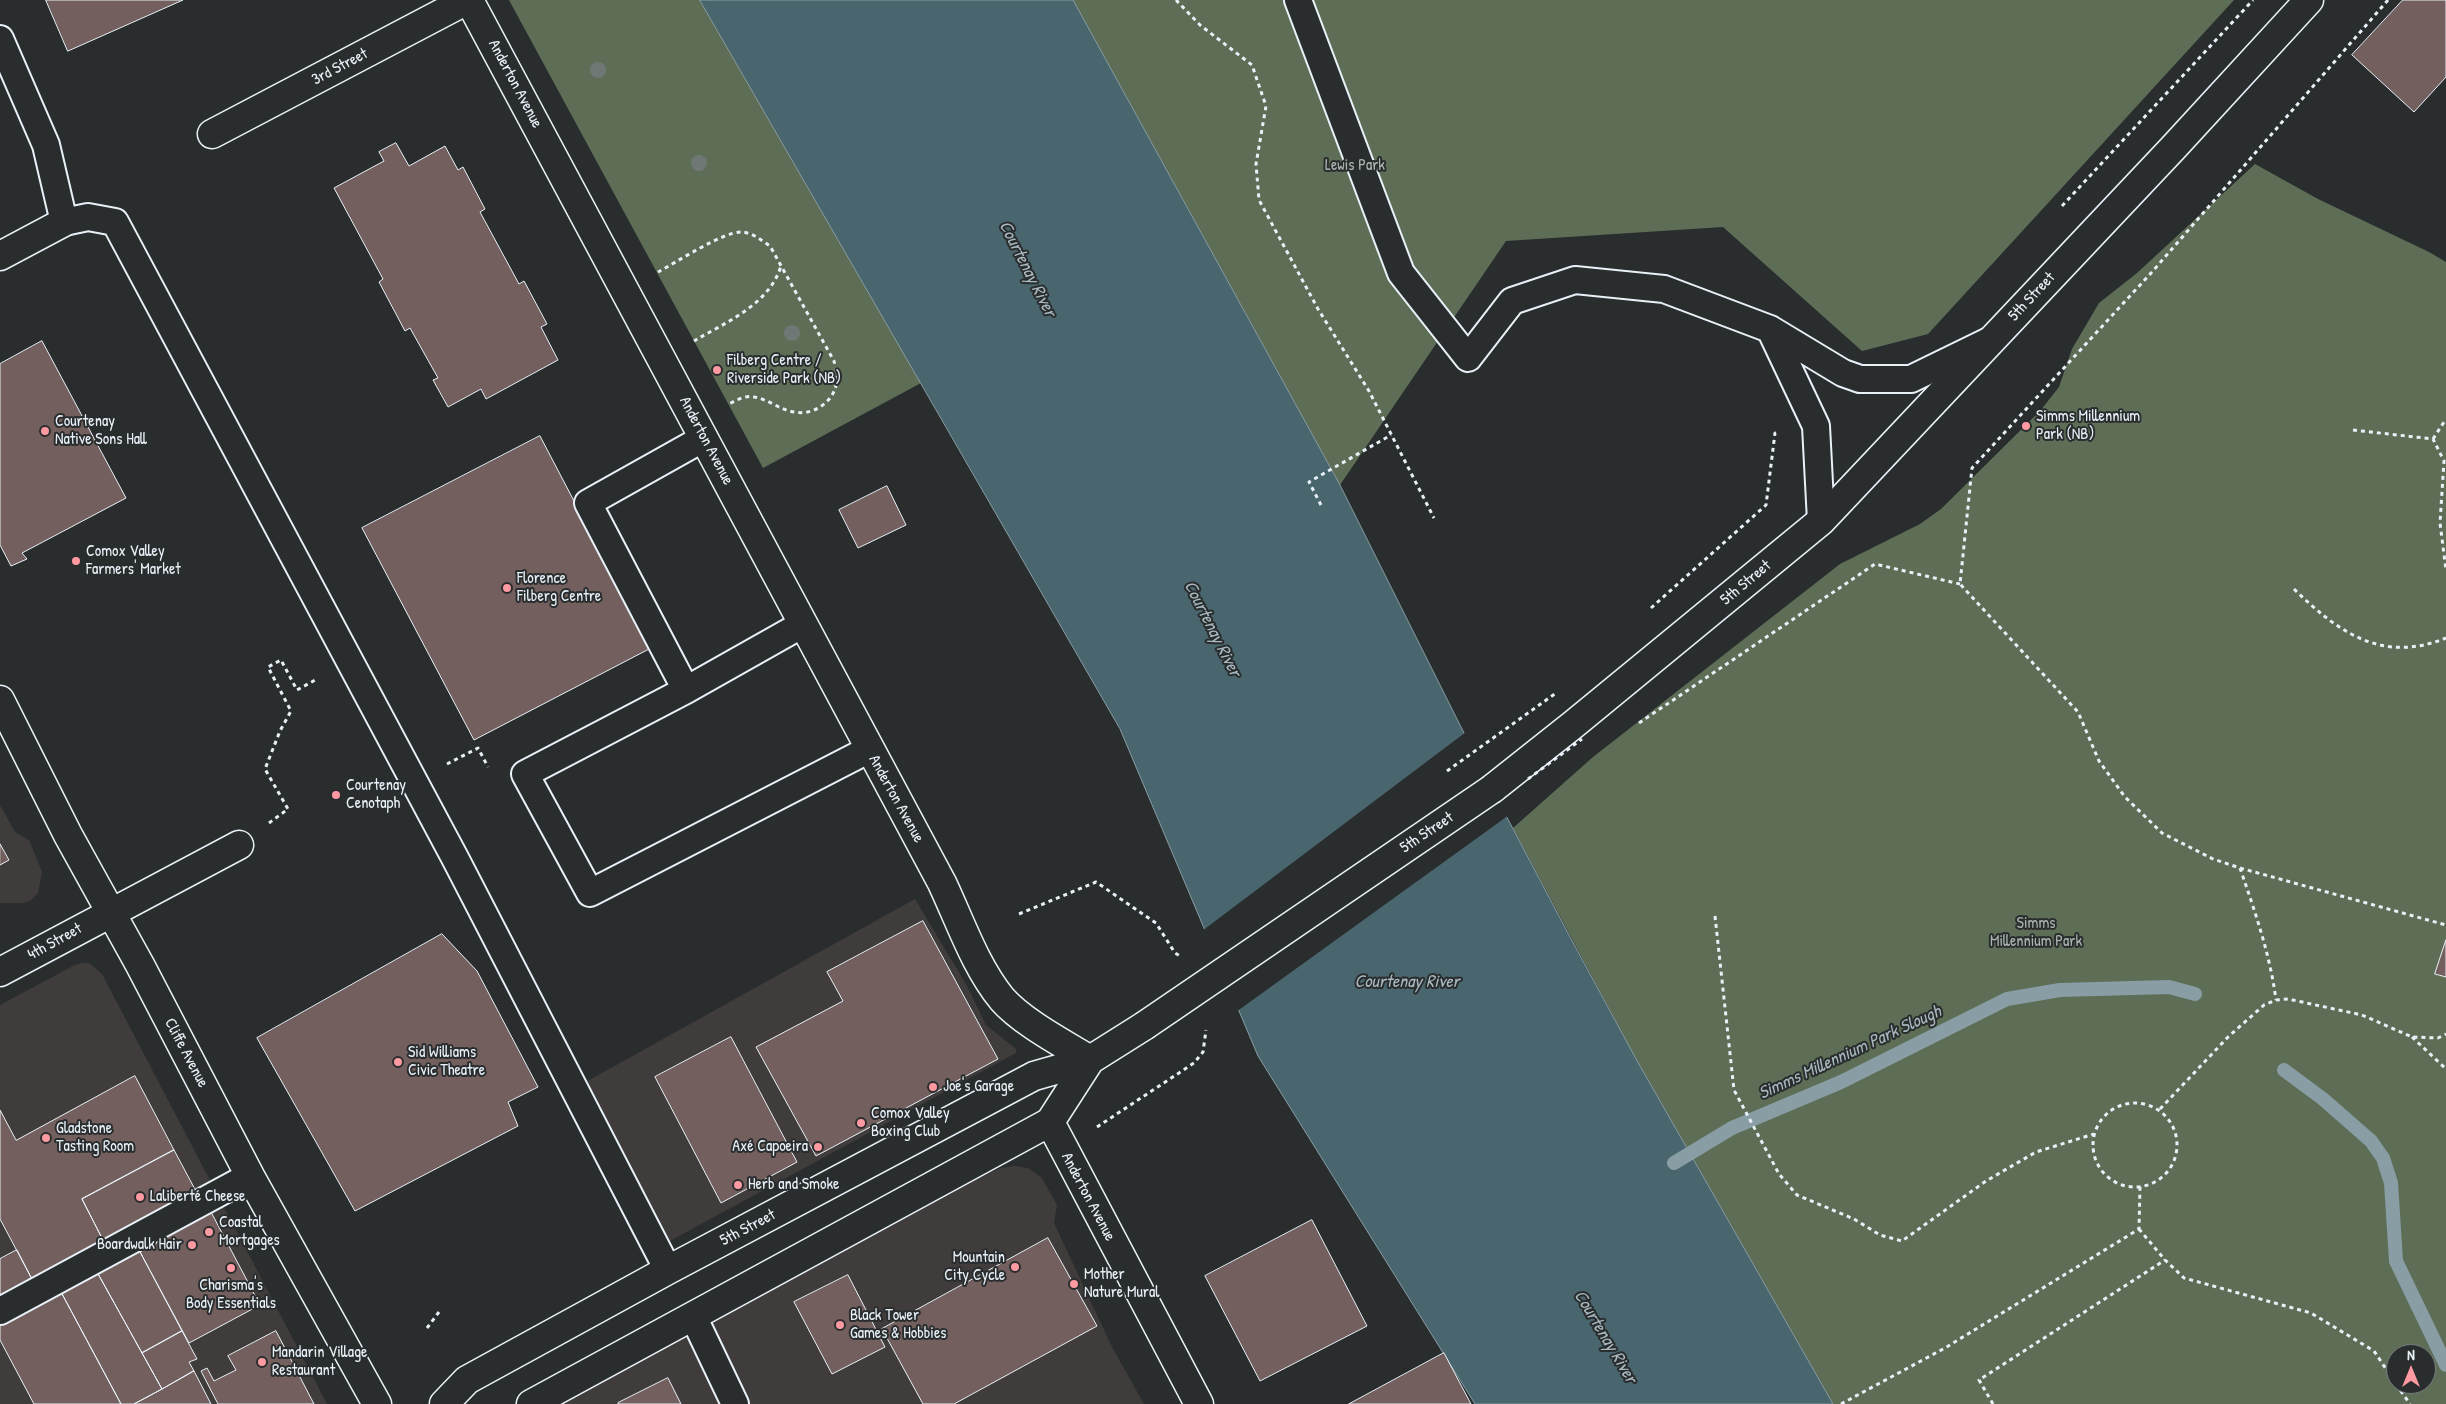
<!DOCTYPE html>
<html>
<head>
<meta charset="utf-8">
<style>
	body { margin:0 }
	#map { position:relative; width:2446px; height:1404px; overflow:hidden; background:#2a2d2e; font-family:"Patrick Hand",sans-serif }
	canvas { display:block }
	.north { position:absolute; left:2386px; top:1344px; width:50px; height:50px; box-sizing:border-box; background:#2a2d2e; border:1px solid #767b7f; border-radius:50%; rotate:0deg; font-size:14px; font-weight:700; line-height:20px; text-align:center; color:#e8f1f8 }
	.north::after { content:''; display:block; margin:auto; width:18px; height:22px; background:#ff9aa2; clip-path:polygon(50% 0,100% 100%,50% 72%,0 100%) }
</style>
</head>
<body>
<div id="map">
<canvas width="2446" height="1404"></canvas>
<div class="north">N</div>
</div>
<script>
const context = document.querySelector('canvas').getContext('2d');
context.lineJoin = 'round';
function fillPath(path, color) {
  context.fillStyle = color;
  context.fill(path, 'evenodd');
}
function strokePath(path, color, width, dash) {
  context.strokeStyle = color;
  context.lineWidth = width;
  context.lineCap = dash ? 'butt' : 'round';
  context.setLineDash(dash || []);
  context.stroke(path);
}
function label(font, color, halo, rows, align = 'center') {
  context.font = font + ' "Patrick Hand",sans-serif';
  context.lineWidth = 4;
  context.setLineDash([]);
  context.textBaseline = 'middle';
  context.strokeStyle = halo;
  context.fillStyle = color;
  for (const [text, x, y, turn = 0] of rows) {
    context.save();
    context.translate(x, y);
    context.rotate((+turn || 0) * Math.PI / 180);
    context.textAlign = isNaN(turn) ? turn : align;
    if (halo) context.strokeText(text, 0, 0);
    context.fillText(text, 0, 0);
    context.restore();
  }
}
const built = new Path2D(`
	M0,805l15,27 14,8 13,32 -4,21 -8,8 -6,2h-24z
	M915,899l51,85 20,41 30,24v4l-359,195 -82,-160z
	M81,963h8l13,11 225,430h-327v-399l73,-39z
	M1015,1166l13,2 14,10 15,27 -3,18 58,124 32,57h-585l426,-229 16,-7z`);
const green = new Path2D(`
	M509,0h191l221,383 -158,85z
	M1073,0h1161l-306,334 -66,17 -139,-124 -217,14 -166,244z
	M2255,164l63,35 111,53 17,10v1142h-613l-197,-345 -123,-231 80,-71 247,-193 80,-40 21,-15 99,-98 19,-24 13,-38 27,-46 38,-30zM2396,1354h30v30h-30z`);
const water = new Path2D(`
	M700,0h373l267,485 152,304 78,148 66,122 197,345h-358l-217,-348 -138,-327z`);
const pier = new Path2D(`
	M1466,732l43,83 -273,197 -34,-81z`);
const stream = new Path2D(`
	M2284,1070l39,29 48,42 12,17 8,25 5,78 50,104
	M1674,1163l58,-35 109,-46 166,-83 53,-9 109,-3 26,7`);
const building = new Path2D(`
	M46,0h137l-115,51z
	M2403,0h43v77l-32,35 -62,-57z
	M396,143l13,23 36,-20 13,24 5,-3 22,42 -5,3 39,72 5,-3 23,43 -6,3 17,33 -72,39 -5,-10 -33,18 -15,-27 5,-2 -28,-50 -5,3 -26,-49 4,-3 -49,-91 50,-27 -5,-9z
	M42,341l84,157 -104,55 5,6 -16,7 -11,-21v-181z
	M540,436l111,212 -177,92 -112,-212z
	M887,486l19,39 -48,23 -19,-38z
	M0,844l9,16 -9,5z
	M923,921l75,138 -182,97 -60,-109 87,-46 -16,-29z
	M442,934l35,37 61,116 -30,15 10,24 -163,85 -98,-173z
	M2446,940v37l-11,-3z
	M731,1037l66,125 -76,41 -66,-126z
	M135,1076l39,74 -92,49 24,47 -72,37 -34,-64v-109l16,30z
	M174,1150l24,45 -92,51 -24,-47z
	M211,1212l49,93 -71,38 -50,-93z
	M1312,1220l55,106 -107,55 -55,-105z
	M1048,1238l49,88 -143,78h-31l-41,-75z
	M17,1250l17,33 -34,18v-42z
	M139,1250l43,81 -40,22 -45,-81z
	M97,1272l65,117 -28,15h-13l-60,-112z
	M848,1275l37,72 -53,27 -38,-72z
	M61,1292l60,112h-87l-34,-64v-16z
	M182,1331l15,28 -8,3 5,9 -32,18 -20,-36z
	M276,1331l38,73h-96l-17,-33 6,-3 7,13 22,-11 -8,-14z
	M1444,1353l27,51h-122z
	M194,1371l17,33h-77l28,-15z
	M668,1378l13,26h-63v-1z`);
const path = new Path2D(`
	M1176,0l24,25 52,40 14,41 -10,58 3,36 59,109 51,82 65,127
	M2388,0l-236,272 -180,196 -12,116 118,128 21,49 26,36 37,36 51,26 27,9 206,57
	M2062,206l191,-206
	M658,272c19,-10 66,-41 84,-40 11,1 19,8 28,14l64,115c1,5 3,12 3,18 -1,22 -23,37 -43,33 -14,-2 -26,-13 -40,-15 -8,-2 -18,3 -25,7
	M694,341c32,-19 75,-36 87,-75
	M2353,430l80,9 11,22 -4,62 6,47
	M2433,439l13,-20
	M1321,505l-12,-23 82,-47
	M2294,589c44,43 88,75 152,49
	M1651,608l115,-103 9,-72 2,-1
	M1639,723l236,-159 85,20
	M447,764l31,-16 10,19
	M269,823l19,-14 -23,-40 15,-38 11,-20 -23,-44 13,-7 16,30 20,-11
	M2240,868c15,44 30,86 36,132
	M1019,914l77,-32 60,41 19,30 5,3
	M1715,916l19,174 45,84 18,21 57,24 26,16 22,6 84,-60 50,-29 58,-18
	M2412,1037l34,32
	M2093 1145a42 42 0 1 1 84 0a42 42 0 1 1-84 0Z
	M2160,1109l68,-72 36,-32 12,-5 12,-1 74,16 50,22 26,1 8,-4
	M1097,1127l97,-64 9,-11 3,-22
	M2139,1229l26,31 19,18 127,35 63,38 22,33
	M427,1328l12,-16
	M2396,1384l14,20
	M1841,1404l104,-56 194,-119 1,-43
	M1993,1404l-14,-24 186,-120`);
const lane = new Path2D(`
	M1298,0l103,273 67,85 44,-57 63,-21 89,9 106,40 73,44 17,6h51l80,-39
	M0,39l46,106 18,77 24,-5 27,5 340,636 213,412
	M1770,329l46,97 5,95
	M803,624l-117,66 -161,84 65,119 280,-144
	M686,690l-98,-187 116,-65
	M0,1311l250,-135
	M693,1316l42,88`);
const street = new Path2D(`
	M212,134l255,-134
	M0,256l64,-34
	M0,700l68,135 72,130 110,211 127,228
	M0,972l239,-127
	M1050,1122l149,282`);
const secondary = new Path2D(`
	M469,0l473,883c18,38 33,83 60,116 20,23 62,45 88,61
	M1492,789l82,-65 247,-203 352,-373 136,-148
	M444,1404l23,-24 201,-110 366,-194 56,-16 54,-34
	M531,1404l519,-282 40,-62`);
const pathBridge = new Path2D(`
	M1447,771l109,-78
	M1528,779l54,-40`);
const secondaryBridge = new Path2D(`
	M1144,1026l348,-237`);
const trees = [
	[598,70],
	[699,163],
	[792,333]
];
const markers = [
	[717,370,5,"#ff9aa2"],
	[2026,426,5,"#ff9aa2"],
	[45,431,5,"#ff9aa2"],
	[76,561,5,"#ff9aa2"],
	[507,588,5,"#ff9aa2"],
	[336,795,5,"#ff9aa2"],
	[398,1062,5,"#ff9aa2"],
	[933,1087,5,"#ff9aa2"],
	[861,1123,5,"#ff9aa2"],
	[46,1138,5,"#ff9aa2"],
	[818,1147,5,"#ff9aa2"],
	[738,1185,5,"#ff9aa2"],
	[140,1197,5,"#ff9aa2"],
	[209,1232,5,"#ff9aa2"],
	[192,1245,5,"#ff9aa2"],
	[1015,1267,5,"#ff9aa2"],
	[231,1268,5,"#ff9aa2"],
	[1074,1284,5,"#ff9aa2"],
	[840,1325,5,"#ff9aa2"],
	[262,1362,5,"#ff9aa2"]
];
const streetNames = [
	["3rd Street",340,67,-28],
	["Anderton Avenue",515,84,62],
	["5th Street",2032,297,-47],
	["Anderton Avenue",706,441,62],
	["5th Street",1746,583,-40],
	["Anderton Avenue",896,799,61],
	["5th Street",1427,833,-34],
	["4th Street",55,942,-29],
	["Cliffe Avenue",186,1053,62],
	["Anderton Avenue",1088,1197,62],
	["5th Street",748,1228,-28]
];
const parkNames = [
	["Lewis Park",1355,166],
	["Simms",2036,924],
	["Millennium Park",2036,942]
];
const poiNames = [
	["Filberg Centre /",727,361],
	["Riverside Park (NB)",727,379],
	["Simms Millennium",2036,417],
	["Park (NB)",2036,435],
	["Courtenay",55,422],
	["Native Sons Hall",55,440],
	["Comox Valley",86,552],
	["Farmers' Market",86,570],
	["Florence",517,579],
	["Filberg Centre",517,597],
	["Courtenay",346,786],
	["Cenotaph",346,804],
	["Sid Williams",408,1053],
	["Civic Theatre",408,1071],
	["Joe's Garage",943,1087],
	["Comox Valley",871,1114],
	["Boxing Club",871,1132],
	["Gladstone",56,1129],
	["Tasting Room",56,1147],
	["Axé Capoeira",808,1147,"right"],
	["Herb and Smoke",748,1185],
	["Laliberté Cheese",150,1197],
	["Coastal",219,1223],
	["Mortgages",219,1241],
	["Boardwalk Hair",182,1245,"right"],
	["Mountain",1005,1258,"right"],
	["City Cycle",1005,1276,"right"],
	["Mother",1084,1275],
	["Nature Mural",1084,1293],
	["Charisma's",231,1286,"center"],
	["Body Essentials",231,1304,"center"],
	["Black Tower",850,1316],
	["Games & Hobbies",850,1334],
	["Mandarin Village",272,1353],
	["Restaurant",272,1371]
];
const waterNames = [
	["Courtenay River",1027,269,63],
	["Courtenay River",1212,629,63],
	["Courtenay River",1407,982],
	["Simms Millennium Park Slough",1850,1053,-25],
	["Courtenay River",1605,1337,59]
];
fillPath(built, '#403c3c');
fillPath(green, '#5e6e56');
fillPath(water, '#49656d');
strokePath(water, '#899da5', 1);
fillPath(pier, '#2a2d2e');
strokePath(stream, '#899da5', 14);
fillPath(building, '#73605e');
strokePath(building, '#e8f1f8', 1);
strokePath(lane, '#e8f1f8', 30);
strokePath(street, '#e8f1f8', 31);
strokePath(secondary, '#e8f1f8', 31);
strokePath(path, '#e8f1f8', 3, [4, 4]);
strokePath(lane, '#2a2d2e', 26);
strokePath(street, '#2a2d2e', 28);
strokePath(secondary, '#2a2d2e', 28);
strokePath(secondaryBridge, '#e8f1f8', 31, []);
strokePath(pathBridge, '#e8f1f8', 3, [4, 4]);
strokePath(secondaryBridge, '#2a2d2e', 28);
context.fillStyle = '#707875';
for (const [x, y] of trees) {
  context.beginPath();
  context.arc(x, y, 8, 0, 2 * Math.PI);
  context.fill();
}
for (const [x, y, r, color] of markers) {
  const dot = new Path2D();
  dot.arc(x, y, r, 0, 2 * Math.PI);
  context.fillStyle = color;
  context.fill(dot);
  strokePath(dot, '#2a2d2e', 2);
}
label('16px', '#e8f1f8', '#2a2d2e', streetNames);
label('16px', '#aab6af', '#2a2d2e', parkNames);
label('16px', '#e8f1f8', '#2a2d2e', poiNames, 'left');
label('italic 18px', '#a8b9c0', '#2a2d2e', waterNames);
</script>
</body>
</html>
